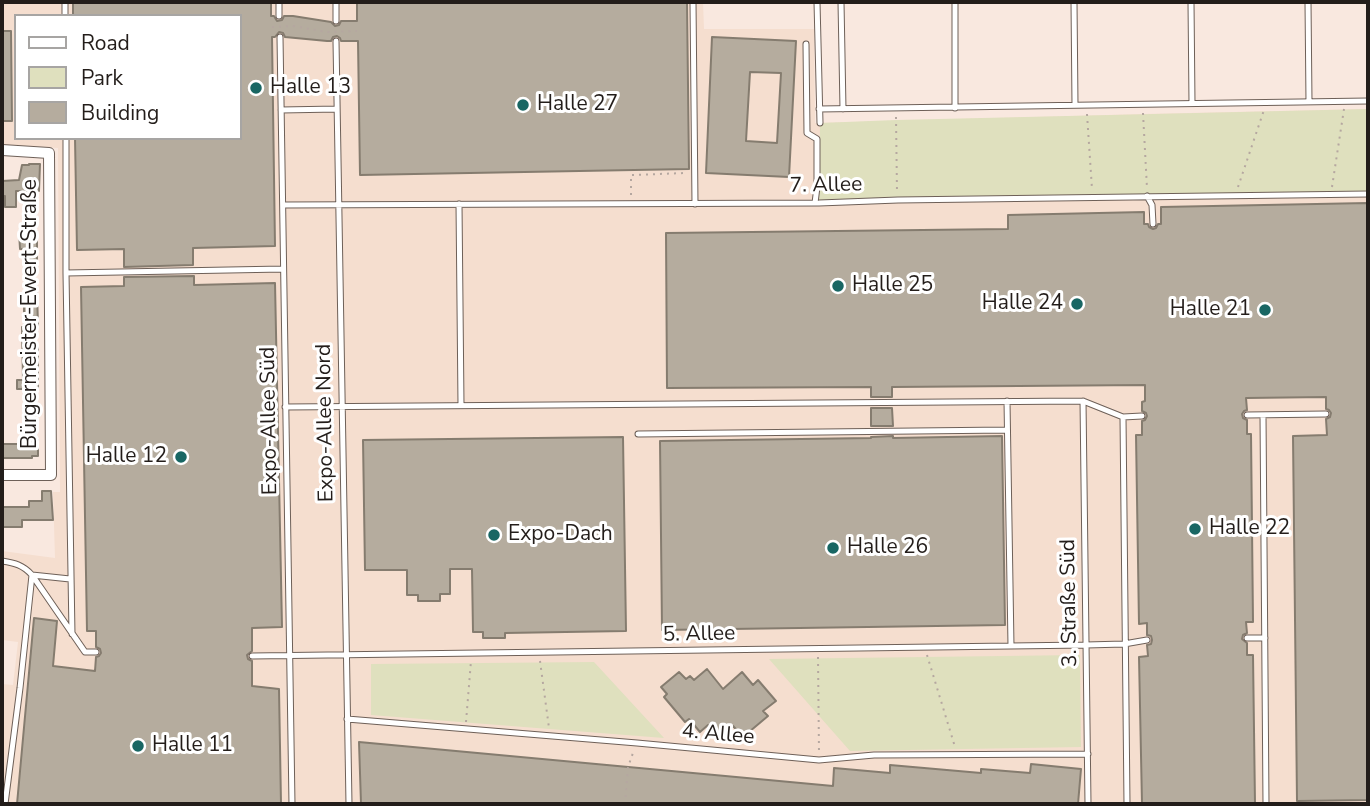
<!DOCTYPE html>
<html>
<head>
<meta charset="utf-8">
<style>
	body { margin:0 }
	#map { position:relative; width:1370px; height:806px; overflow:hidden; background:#f9e8df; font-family:"Nunito Sans",sans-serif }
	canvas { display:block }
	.frame { position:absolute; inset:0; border:4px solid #231d1a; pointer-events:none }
	.legend { position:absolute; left:14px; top:14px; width:228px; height:126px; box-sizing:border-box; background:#fff; border:2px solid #a7a5a3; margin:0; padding:9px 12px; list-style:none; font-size:21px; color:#231d1a }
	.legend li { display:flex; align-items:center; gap:14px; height:35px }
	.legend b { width:35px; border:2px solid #a7a5a3 }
</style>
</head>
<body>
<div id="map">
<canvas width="1370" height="806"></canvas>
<div class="frame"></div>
<ul class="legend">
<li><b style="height:9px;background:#fff"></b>Road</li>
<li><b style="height:19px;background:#dfe0be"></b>Park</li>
<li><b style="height:19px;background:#b5ac9e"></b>Building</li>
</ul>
</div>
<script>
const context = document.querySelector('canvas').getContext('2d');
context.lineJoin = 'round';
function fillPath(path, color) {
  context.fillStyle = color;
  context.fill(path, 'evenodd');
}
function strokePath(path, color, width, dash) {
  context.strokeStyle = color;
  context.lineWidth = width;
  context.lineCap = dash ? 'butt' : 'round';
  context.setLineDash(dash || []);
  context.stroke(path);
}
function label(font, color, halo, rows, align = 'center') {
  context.font = font + ' "Nunito Sans",sans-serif';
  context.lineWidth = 6;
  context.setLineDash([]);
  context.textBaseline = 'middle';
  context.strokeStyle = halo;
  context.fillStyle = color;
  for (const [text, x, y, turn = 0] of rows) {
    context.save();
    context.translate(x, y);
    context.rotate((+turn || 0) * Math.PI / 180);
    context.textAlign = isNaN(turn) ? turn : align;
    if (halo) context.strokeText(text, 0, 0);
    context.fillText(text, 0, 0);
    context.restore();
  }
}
const built = new Path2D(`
	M2,2h701l1,27h110l1,94 328,-9 225,-5v695h-1366v-120l11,1 5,-43 -16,-2v-89l53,7 -2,-66h7l-2,-344 -56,-3zM16,16h224v122h-224z`);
const green = new Path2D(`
	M1368,109v85l-549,9 1,-80 76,-3z
	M1080,655l1,92 -231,4 -81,-92z
	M594,662l70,76 -293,-23v-51z`);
const building = new Path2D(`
	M73,2h198v14h3l3,5 5,-1 2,-4h9l38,6 4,4 4,-1 2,-4h16v-19h330l2,167 -329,6 -2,-134h-17l-1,-3 -3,-2 -4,1 -2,4h-4l-42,-4 -2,-4 -4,-1 -4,5h-3l3,209 -82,2v17l-69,2v-18l-47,1 -2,-112h165v-122h-167z
	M2,31h9l1,90h-10z
	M712,37l84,4 -7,136 -83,-4zM750,72l31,1 -4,70 -31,-2z
	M29,164h11l-1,27h-23v16h-11v-11h-3v-15l17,-1 3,-15h7z
	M1368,203v597l-71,1 -4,-365 34,-1 -1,-16 4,-2 1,-4 -2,-3 -3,-1v-12l-80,1 1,12 -3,1 -2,3 1,4 4,2v14h4l2,188h-7l1,11 -4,2 -1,4 5,4v12h6l2,149h-113l-3,-147 9,-1 -1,-11 4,-1 1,-4 -1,-4 -4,-1v-12l-8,1 -3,-189h6v-14l3,-1 2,-4 -1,-3 -4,-2v-9l3,-1v-16l-253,2v10h-21v-10l-204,1 -1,-155 342,-4v-14l136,-3v12h4l1,3 4,2 3,-1 2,-4h3v-17z
	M19,231h18v39h-12l-1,-21h-4z
	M194,276v9l81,-2 7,344 -30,1v23l-5,4 1,4 4,2v25l27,3 2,115h-264l17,-186 23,3 -4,45 42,5 1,-14 3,-1 2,-3 -1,-4 -4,-2v-16h-9l-6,-344 43,-1v-9z
	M24,293h13l1,32 -5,1 1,21h4v42h-21v-9h6l-1,-53h2z
	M871,408h21l1,18h-22z
	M893,436v2l109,-2 3,189 -343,5 -2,-189 211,-3v-1z
	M623,437l3,194 -121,2v5h-22v-6h-10l-1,-63h-22v25h-10v7h-22v-6h-11v-25h-42l-2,-130z
	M19,440h19v16h-6v2h-30v-14h17z
	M42,491h9l2,29h-31v7h-20v-20h27v-6h13z
	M707,669l16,20 19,-17 11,13 5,-5 18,21 -13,10 5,5 -25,21 -10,-11 -14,12 -11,-13 -8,7 -11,-13 -4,3 -21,-25 3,-3 -6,-7 18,-15 7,7 4,-3 4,4z
	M359,742l474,44 1,-18 56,5v-8l91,8v-4l49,4 1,-9 50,5 -3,35h-717z`);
const path = new Path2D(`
	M272,27l21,-1 34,6 30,-1
	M1143,113l4,75
	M1087,114l5,75
	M896,117l1,75
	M1238,187l26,-77
	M1332,187l12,-78
	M631,195v-20l55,-2
	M927,655l28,92
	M818,657l1,96
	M540,661l9,67
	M466,722l5,-61
	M625,804l3,-37 6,-17`);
const lane = new Path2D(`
	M65,2v14
	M279,2v14
	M336,2v19
	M693,2l2,202
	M817,2l3,121
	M841,2l2,107
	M955,2v106
	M1074,2l1,103
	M1191,2l1,101
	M1308,2l1,100
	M280,37l12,767
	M336,41l13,763
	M806,44l1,89 10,6v48l-2,16
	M819,109l549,-8
	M281,110l56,-1
	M66,138v135l6,361
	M1147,196l5,9 1,19
	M459,204l2,201
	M283,205l536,-2 79,-3 470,-6
	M66,273l217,-4
	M1007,401l4,245
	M1083,401l5,403
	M285,407l798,-6 40,16 19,-1
	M1247,415l79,-1
	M1263,415l3,389
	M1123,417l4,387
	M638,434l369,-4
	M2,561c13,2 21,4 30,14l53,77h11
	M1247,638h18
	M252,656l834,-11 38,-1 23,-4
	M347,719l290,24 182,17 55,-5 214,-1
	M5,804l15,-116 12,-113 38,4`);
const street = new Path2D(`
	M2,150l47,3 2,322h-49`);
const markers = [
	[256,88,7,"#186663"],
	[523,105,7,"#186663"],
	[838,286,7,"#186663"],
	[1077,304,7,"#186663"],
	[1265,310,7,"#186663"],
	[181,457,7,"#186663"],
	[1195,529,7,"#186663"],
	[494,535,7,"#186663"],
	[833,548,7,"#186663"],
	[138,746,7,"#186663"]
];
const poiNames = [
	["Halle 13",270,88],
	["Halle 27",537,105],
	["Halle 25",852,286],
	["Halle 24",1063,304,"right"],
	["Halle 21",1251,310,"right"],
	["Halle 12",167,457,"right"],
	["Halle 22",1209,529],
	["Expo-Dach",508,535],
	["Halle 26",847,548],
	["Halle 11",152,746]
];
const streetNames = [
	["7. Allee",826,186,-1],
	["Bürgermeister-Ewert-Straße",31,314,-90],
	["Expo-Allee Süd",270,421,-91],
	["Expo-Allee Nord",326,423,-91],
	["3. Straße Süd",1070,603,-91],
	["5. Allee",699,635,-1],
	["4. Allee",718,735,5]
];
fillPath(built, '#f5decf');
fillPath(green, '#dfe0be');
fillPath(building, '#b5ac9e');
strokePath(building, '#857c6f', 2);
strokePath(lane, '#6e6058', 7);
strokePath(street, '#6e6058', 12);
strokePath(path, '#b5a7a0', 2, [2, 5]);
strokePath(lane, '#fff', 5);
strokePath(street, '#fff', 10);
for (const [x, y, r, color] of markers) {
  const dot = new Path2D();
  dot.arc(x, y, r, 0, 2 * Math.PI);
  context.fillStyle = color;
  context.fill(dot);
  strokePath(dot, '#fff', 2.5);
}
label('21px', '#231d1a', '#fff', poiNames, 'left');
label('21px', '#231d1a', '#fff', streetNames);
</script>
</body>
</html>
